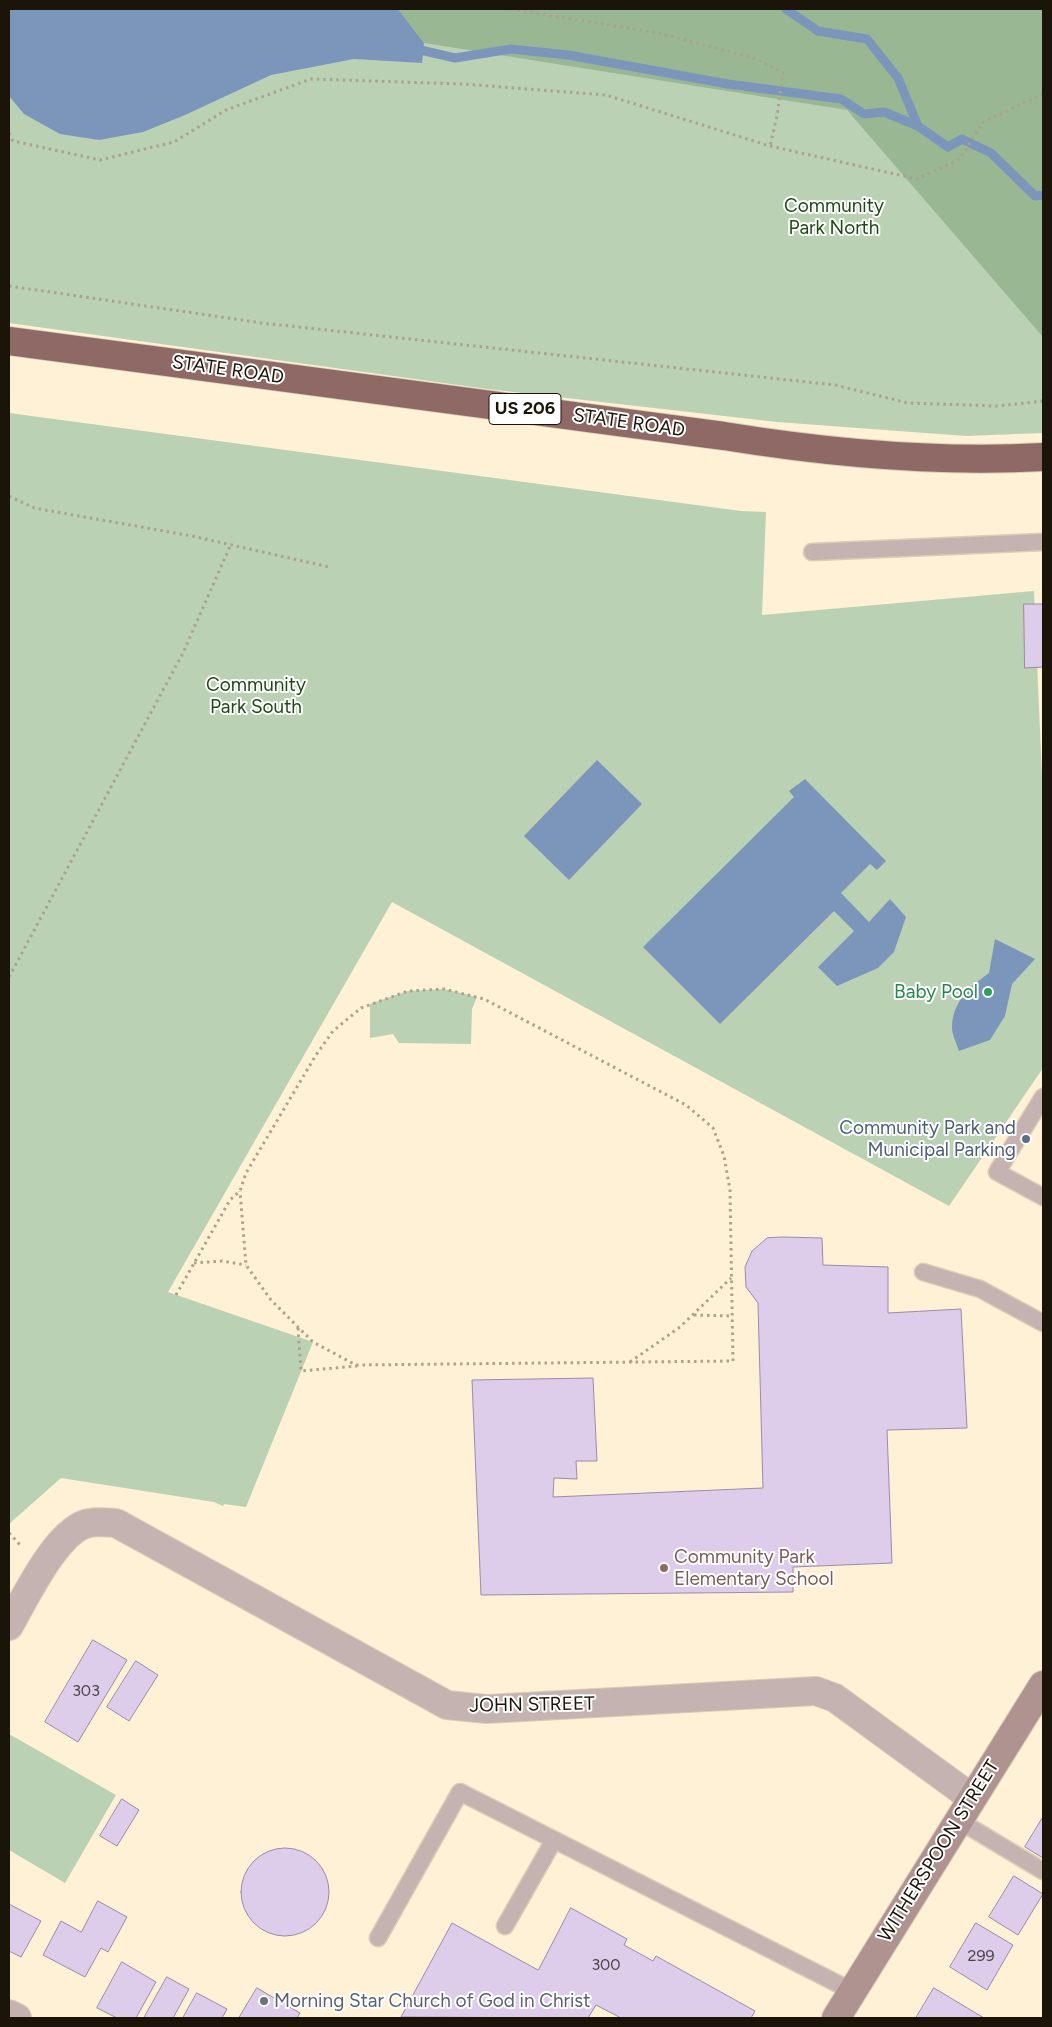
<!DOCTYPE html>
<html>
<head>
<meta charset="utf-8">
<style>
	body { margin:0 }
	#map { position:relative; width:1052px; height:2027px; overflow:hidden; background:#fef1d6; font-family:Figtree,sans-serif }
	canvas { display:block }
	.frame { position:absolute; inset:0; border:10px solid #1b1509; pointer-events:none }
</style>
</head>
<body>
<div id="map">
<canvas width="1052" height="2027"></canvas>
<div class="frame"></div>
</div>
<script>
const context = document.querySelector('canvas').getContext('2d');
context.lineJoin = 'round';
function fillPath(path, color) {
  context.fillStyle = color;
  context.fill(path, 'evenodd');
}
function strokePath(path, color, width, dash) {
  context.strokeStyle = color;
  context.lineWidth = width;
  context.lineCap = dash ? 'butt' : 'round';
  context.setLineDash(dash || []);
  context.stroke(path);
}
function label(font, color, halo, rows, align = 'center') {
  context.font = font + ' Figtree,sans-serif';
  context.lineWidth = 4;
  context.setLineDash([]);
  context.textBaseline = 'middle';
  context.strokeStyle = halo;
  context.fillStyle = color;
  for (const [text, x, y, turn = 0] of rows) {
    context.save();
    context.translate(x, y);
    context.rotate((+turn || 0) * Math.PI / 180);
    context.textAlign = isNaN(turn) ? turn : align;
    if (halo) context.strokeText(text, 0, 0);
    context.fillText(text, 0, 0);
    context.restore();
  }
}
const green = new Path2D(`
	M9,9h1034v424l-77,3 -189,-14 -290,-33 -478,-66z
	M9,413l732,98 25,1 -4,103 272,-24 9,210v267l-94,138 -557,-304 -224,390 145,50 -67,165 -22,-3 -1,2 -9,-4 -153,-24 -52,46z
	M444,989l33,8 -5,12 -1,35 -72,-1 -6,-9 -23,4v-34l38,-13z
	M9,1734l107,61 -51,88 -56,-33z`);
const forest = new Path2D(`
	M398,9h645v328l-196,-227 -423,-67z`);
const water = new Path2D(`
	M9,9h389l26,34 -2,20 -68,-4 -83,16 -86,40 -42,17 -44,8 -39,-6 -36,-20 -15,-18z
	M597,760l45,44 -73,76 -45,-44z
	M805,779l81,82 -9,9 -7,-6 -29,29 28,29 21,-23 16,18 -12,35 -16,16 -41,18 -19,-19 36,-36 -20,-20 -114,113 -77,-77 151,-150 -5,-6z
	M995,939l40,20 -23,25 -7,32 -15,24 -31,11c-2,-7 -8,-18 -7,-26 2,-25 18,-38 37,-52z`);
const stream = new Path2D(`
	M786,9l32,22 49,8 31,39 20,48
	M412,48l43,10 56,-9 57,6 160,29 113,15 23,15 20,-2 34,14 30,21 14,-8 29,14 44,43 8,-1`);
const building = new Path2D(`
	M1024,604h19v63l-18,1z
	M783,1237l39,1 1,27 65,2v46l73,-4 6,119 -80,2 5,133 -99,4v25l-312,3 -9,-215 121,-2 4,83h-21l1,18 -23,-1 -1,19 210,-9 -5,-185 -12,-16 -1,-20 7,-16 15,-13z
	M93,1640l34,20 -49,82 -33,-20z
	M136,1661l22,14 -29,46 -22,-14z
	M122,1799l17,11 -22,36 -17,-10z
	M1043,1817v41l-18,-11z
	M241 1892a44 44 0 1 1 88 0a44 44 0 1 1-88 0Z
	M1014,1876l29,18 -25,41 -29,-18z
	M98,1901l29,16 -19,35 -7,-4 -16,29 -42,-22 18,-34 20,11z
	M9,1904l32,17 -20,36 -12,-6z
	M571,1908l56,31 -3,6 29,16 3,-5 99,55 -4,7h-130l-25,-13 -8,13 -187,-1 51,-94 86,47z
	M976,1923l37,22 -26,45 -37,-23z
	M122,1962l34,20 -20,36h-19l-20,-10z
	M167,1977l22,12 -16,29h-29z
	M257,1988l43,25 -3,5h-58z
	M934,1988l50,30h-68z
	M197,1993l30,16 -5,9h-39z`);
const path = new Path2D(`
	M511,9l148,24 98,26 26,14 -6,43 -7,30
	M9,133l4,8 87,19 74,-18 52,-32 85,-31 152,5 143,11 164,51 147,33 43,-20 23,-37 60,-28
	M9,286l253,37 573,62 73,18 90,3 45,-5
	M9,496l25,12 158,28 137,31
	M9,977l174,-324 48,-109
	M194,1263l28,-2 24,4
	M176,1295l54,-95 10,-9 6,-18 70,-118 17,-24 28,-23 47,-17 36,-2 40,10 202,106 27,23 11,28 6,34 3,171 -377,4 -43,-23 -42,-42 -25,-35 -6,-74
	M694,1315l38,1
	M298,1328l3,43 56,-5
	M630,1362l50,-35 51,-49
	M9,1533l13,14`);
const lane = new Path2D(`
	M812,552l231,-10
	M1043,1097l-46,75 46,25
	M923,1272l57,17 63,34
	M958,1820l85,51
	M505,1926l49,-86
	M378,1938l82,-146 392,199`);
const street = new Path2D(`
	M9,1626c15,-26 49,-99 81,-103 8,-2 18,0 26,0l331,182 40,4 329,-18 19,7 137,100
	M9,2014l8,4`);
const secondary = new Path2D(`
	M836,2018l207,-333`);
const highway = new Path2D(`
	M9,341l715,95c105,17 212,27 319,21`);
const markers = [
	[988,992,5,"#2e9e5b"],
	[1026,1139,5,"#5c6f8a"],
	[664,1568,5,"#8d6e63"],
	[264,2001,5,"#6b7280"]
];
const numberNames = [
	["303",86,1691],
	["299",981,1956],
	["300",606,1965]
];
const shields = [
	[525,409,72]
];
const shieldNames = [
	["US 206",525,409]
];
const parkNames = [
	["Community",834,206],
	["Park North",834,228],
	["Community",256,685],
	["Park South",256,707]
];
const streetNames = [
	["STATE ROAD",228,370,8],
	["STATE ROAD",629,423,8],
	["JOHN STREET",532,1705,-1],
	["WITHERSPOON STREET",939,1851,-58]
];
const leisureNames = [
	["Baby Pool",978,992]
];
const serviceNames = [
	["Community Park and",1016,1128],
	["Municipal Parking",1016,1150]
];
const educationNames = [
	["Community Park",674,1557],
	["Elementary School",674,1579]
];
const worshipNames = [
	["Morning Star Church of God in Christ",274,2001]
];
fillPath(green, '#bad1b4');
fillPath(forest, '#99b792');
fillPath(water, '#7c96bb');
strokePath(stream, '#7c96bb', 9);
fillPath(building, '#decceb');
strokePath(building, '#9b8aa8', 1);
strokePath(lane, '#daceb5', 19);
strokePath(street, '#daceb5', 30);
strokePath(secondary, '#daceb5', 30);
strokePath(highway, '#daceb5', 30);
strokePath(path, '#aca28c', 3, [2.5, 4]);
strokePath(lane, '#c5b3b1', 16);
strokePath(street, '#c5b3b1', 28);
strokePath(secondary, '#ae9391', 28);
strokePath(highway, '#8e6966', 28);
for (const [x, y, r, color] of markers) {
  const dot = new Path2D();
  dot.arc(x, y, r, 0, 2 * Math.PI);
  context.fillStyle = color;
  context.fill(dot);
  strokePath(dot, '#fff', 2);
}
label('16px', '#4c4342', null, numberNames);
for (const [x, y, w] of shields) {
  const box = new Path2D();
  box.roundRect(x - w / 2, y - 15.5, w, 31, 4);
  context.fillStyle = '#fff';
  context.fill(box);
  strokePath(box, '#1b1509', 1);
}
label('bold 18px', '#1b1509', null, shieldNames);
label('19px', '#1f4815', '#fff', parkNames);
label('19px', '#1b1509', '#fff', streetNames);
label('19px', '#27864d', '#fff', leisureNames, 'right');
label('19px', '#4e5e75', '#fff', serviceNames, 'right');
label('19px', '#785e54', '#fff', educationNames, 'left');
label('19px', '#5b616d', '#fff', worshipNames, 'left');
</script>
</body>
</html>
